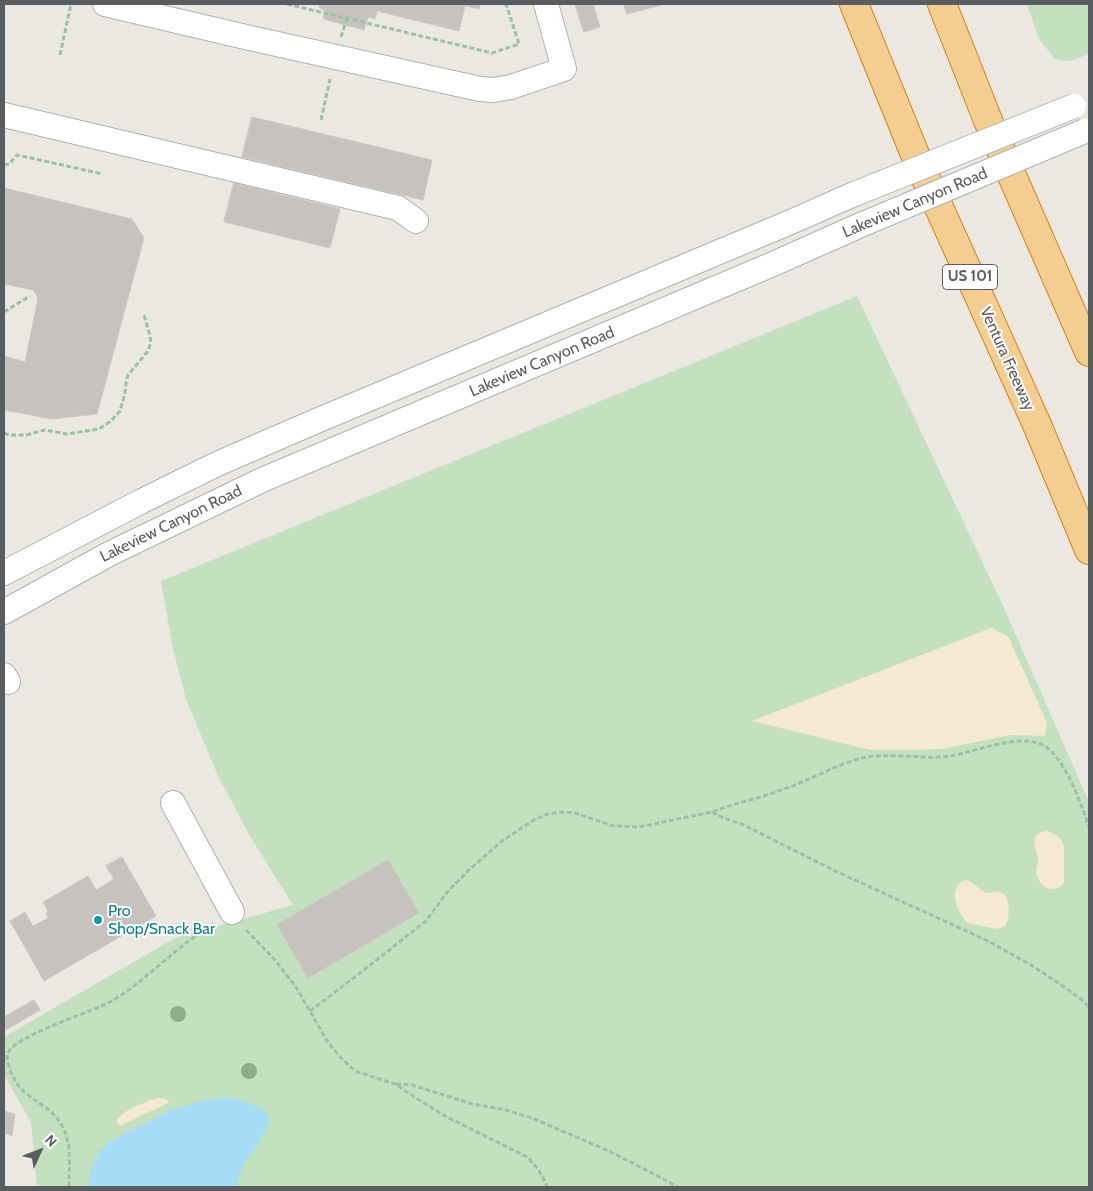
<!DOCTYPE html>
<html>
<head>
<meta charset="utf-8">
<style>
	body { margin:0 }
	#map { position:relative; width:1093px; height:1191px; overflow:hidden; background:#ebe7e1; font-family:Cabin,sans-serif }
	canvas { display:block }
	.frame { position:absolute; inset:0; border:5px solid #595d60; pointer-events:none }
	.north { position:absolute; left:15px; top:1126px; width:50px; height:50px; -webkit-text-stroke:4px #fff; paint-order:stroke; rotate:47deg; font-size:14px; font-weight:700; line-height:20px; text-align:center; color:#595d60 }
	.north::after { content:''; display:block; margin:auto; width:18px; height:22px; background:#595d60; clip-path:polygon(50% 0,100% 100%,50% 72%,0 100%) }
</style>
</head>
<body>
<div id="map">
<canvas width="1093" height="1191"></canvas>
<div class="frame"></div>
<div class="north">N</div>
</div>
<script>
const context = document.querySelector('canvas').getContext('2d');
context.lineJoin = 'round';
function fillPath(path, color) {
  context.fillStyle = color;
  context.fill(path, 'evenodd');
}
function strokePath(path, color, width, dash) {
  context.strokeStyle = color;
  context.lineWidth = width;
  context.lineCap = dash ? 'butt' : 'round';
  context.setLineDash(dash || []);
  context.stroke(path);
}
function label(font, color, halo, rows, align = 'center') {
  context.font = font + ' Cabin,sans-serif';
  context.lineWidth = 4;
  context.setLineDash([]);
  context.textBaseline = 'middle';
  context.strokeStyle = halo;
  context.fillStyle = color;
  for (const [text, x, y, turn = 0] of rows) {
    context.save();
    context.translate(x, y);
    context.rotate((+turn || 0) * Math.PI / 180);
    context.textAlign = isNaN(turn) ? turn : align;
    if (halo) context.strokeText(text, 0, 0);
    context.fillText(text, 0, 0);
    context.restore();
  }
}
const green = new Path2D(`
	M1027,4h62v50l-19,7 -15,-2 -16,-20z
	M857,296l147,312 85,194v385h-1052l-6,-65 -27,-47v-38l171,-99 118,-33 -42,-67 -33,-62 -32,-77 -13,-50 -12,-68z`);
const sand = new Path2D(`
	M991,628l17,8 39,87 -2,13 -35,-1 -68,14 -31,1h-40l-119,-29z
	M1046,831c9,2 15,7 18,15v37c-8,11 -23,6 -27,-7 -2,-5 1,-10 1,-16 -1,-11 -11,-26 8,-29z
	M966,880c8,2 16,14 24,13 3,-1 5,-2 8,-2 4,2 8,4 9,8 3,6 2,22 -2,27l-8,3 -29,-6c-11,-10 -22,-37 -2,-43z
	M159,1098l6,1 4,2 -1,2 -44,21 -4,2c-1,-1 -2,-2 -3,-4 -1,-9 34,-23 42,-24z`);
const water = new Path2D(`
	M227,1097c15,4 45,8 42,29l-26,40 -7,21h-149l4,-17 8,-18 4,-5 11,-8 58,-29 29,-9z`);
const building = new Path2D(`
	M320,4h160l-1,5 -14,-3 -6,25 -82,-20 -2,8 -7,-2 -4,13 -41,-11 2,-8 -6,-4z
	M575,4h18l7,23 -16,5z
	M624,4h41l-38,10z
	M252,117l180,43 -9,40 -181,-43z
	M234,183l106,26 -10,39 -106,-26z
	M4,188l128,31 12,19 -47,176 -45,5 -48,-9v-54l21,6 13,-64 -5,-8 -29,-6z
	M122,857l34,59 -112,65 -34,-60 15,-9 8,14 15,-8 -2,-5 2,-2 -5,-9 45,-26 8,14 18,-11 -8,-13z
	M388,860l31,53 -111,65 -31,-53z
	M34,1000l6,10 -36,21v-14z
	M4,1111l11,3 -3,22 -7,-3 -1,6z`);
const path = new Path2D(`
	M287,4l205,49 27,-9 -13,-40
	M341,37l6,-19
	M60,55l11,-51
	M321,120l9,-41
	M4,165l5,-1 8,-9 86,19
	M4,312l26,-16
	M4,433l5,2h17l19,-5 22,4 32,-5 12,-8 9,-10 5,-18 1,-10 2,-8 20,-24 3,-9 -2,-10 -5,-17
	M712,812l9,5 23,8 89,45 155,71 43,24 26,17 24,17 8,8
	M246,930l29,30 21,27 31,54 13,16 15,14 40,13 21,14 31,19 80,40c9,9 16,18 20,30
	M310,1011l45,-34 71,-56 22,-30 22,-22 32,-28 32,-21 14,-6 14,-2 13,1 39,13 25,1 73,-15c22,-9 46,-13 69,-22 15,-5 30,-12 46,-19 11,-5 23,-10 35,-13 29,-6 59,2 88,-2 25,-4 69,-23 93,-11 22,12 38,59 46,82
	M396,1084l16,1 60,19 34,6 26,8 79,34 43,22 24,13
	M69,1187c0,-33 6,-60 -27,-82 -10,-7 -21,-14 -27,-25 -4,-7 -11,-21 -6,-29 8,-14 71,-36 88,-43 32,-13 56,-39 83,-60 10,-9 23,-16 34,-24`);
const minor = new Path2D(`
	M105,4l145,34 230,51 14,1 17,-3 53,-18 -18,-65
	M4,115l394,93 18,13
	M4,573l136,-71 77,-38 97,-42 479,-201 59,-26
	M4,612l105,-58 153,-74 511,-216 90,-40
	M4,675l4,7
	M173,803l59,109`);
const highway = new Path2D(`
	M854,4l60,148 124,275 51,123
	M942,4l47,119 100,229`);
const minorBridge = new Path2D(`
	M852,195l222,-89
	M863,224l222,-93`);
const trees = [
	[178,1014],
	[249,1071]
];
const markers = [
	[98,920,5,"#0f9aa8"]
];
const shields = [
	[970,277,55]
];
const shieldNames = [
	["US 101",970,277]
];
const streetNames = [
	["Lakeview Canyon Road",915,203,-23],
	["Ventura Freeway",1007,359,66],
	["Lakeview Canyon Road",542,362,-23],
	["Lakeview Canyon Road",171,524,-26]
];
const cultureNames = [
	["Pro",108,911],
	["Shop/Snack Bar",108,929]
];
fillPath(green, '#c3e1bf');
fillPath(sand, '#f6e9d1');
fillPath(water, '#a5ddf7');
fillPath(building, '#c6c2bd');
strokePath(building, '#cfc8c0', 1);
strokePath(minor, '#aeb2b5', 26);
strokePath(highway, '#d88314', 30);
strokePath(path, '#9ac3a1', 3, [5, 2.5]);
strokePath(minor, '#fff', 24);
strokePath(highway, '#f3ce90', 28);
strokePath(minorBridge, '#aeb2b5', 26, []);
strokePath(minorBridge, '#fff', 24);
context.fillStyle = '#8dad86';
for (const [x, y] of trees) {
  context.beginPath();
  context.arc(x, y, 8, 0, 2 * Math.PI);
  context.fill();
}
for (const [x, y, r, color] of markers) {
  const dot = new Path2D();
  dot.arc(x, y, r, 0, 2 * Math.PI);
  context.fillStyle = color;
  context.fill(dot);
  strokePath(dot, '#fff', 2);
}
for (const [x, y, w] of shields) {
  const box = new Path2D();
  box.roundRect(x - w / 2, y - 12.5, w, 25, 4);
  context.fillStyle = '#fff';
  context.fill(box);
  strokePath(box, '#595d60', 1);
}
label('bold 15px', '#595d60', null, shieldNames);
label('16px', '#595d60', '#fff', streetNames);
label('16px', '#0d838f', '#fff', cultureNames, 'left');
</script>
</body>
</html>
